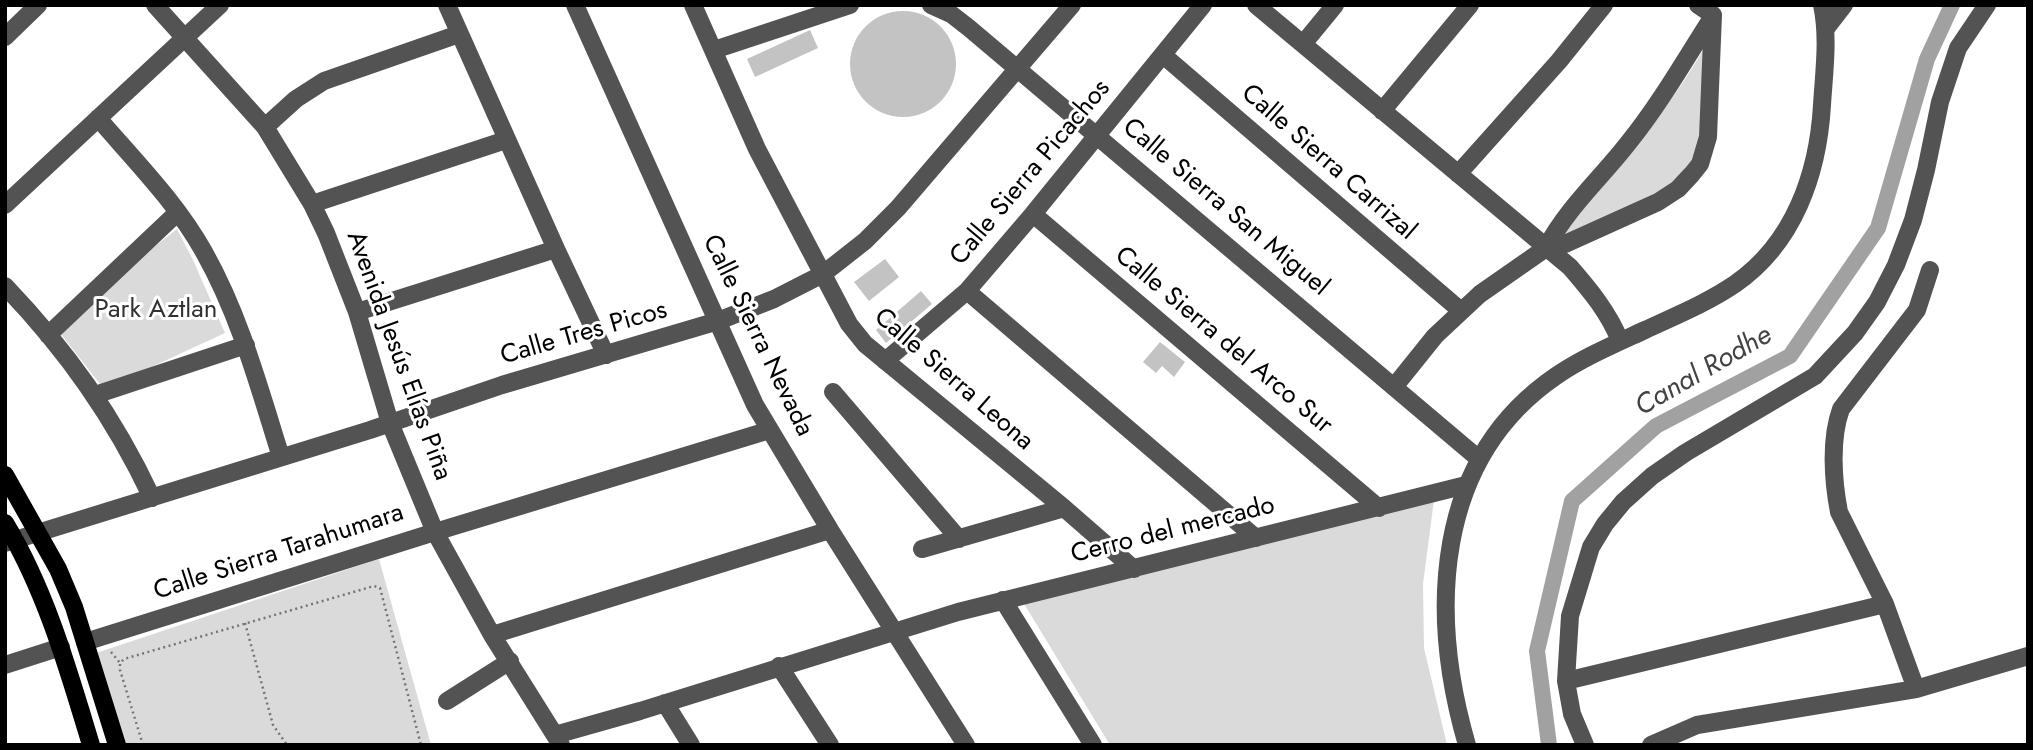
<!DOCTYPE html>
<html>
<head>
<meta charset="utf-8">
<style>
	body { margin:0 }
	#map { position:relative; width:2033px; height:750px; overflow:hidden; background:#fff; font-family:Jost,sans-serif }
	canvas { display:block }
	.frame { position:absolute; inset:0; border:7px solid #000; pointer-events:none }
</style>
</head>
<body>
<div id="map">
<canvas width="2033" height="750"></canvas>
<div class="frame"></div>
</div>
<script>
const context = document.querySelector('canvas').getContext('2d');
context.lineJoin = 'round';
function fillPath(path, color) {
  context.fillStyle = color;
  context.fill(path, 'evenodd');
}
function strokePath(path, color, width, dash) {
  context.strokeStyle = color;
  context.lineWidth = width;
  context.lineCap = dash ? 'butt' : 'round';
  context.setLineDash(dash || []);
  context.stroke(path);
}
function label(font, color, halo, rows, align = 'center') {
  context.font = font + ' Jost,sans-serif';
  context.lineWidth = 6;
  context.setLineDash([]);
  context.textBaseline = 'middle';
  context.strokeStyle = halo;
  context.fillStyle = color;
  for (const [text, x, y, turn = 0] of rows) {
    context.save();
    context.translate(x, y);
    context.rotate((+turn || 0) * Math.PI / 180);
    context.textAlign = isNaN(turn) ? turn : align;
    if (halo) context.strokeText(text, 0, 0);
    context.fillText(text, 0, 0);
    context.restore();
  }
}
const green = new Path2D(`
	M1706,45l1,63 -13,55 -22,22 -106,53 -5,-5c52,-60 105,-118 145,-188z
	M177,229l16,31 32,73 -121,56 -44,-56 90,-83z
	M1434,500l-11,84 1,64 23,97h-337l-87,-143z
	M379,559l52,186h-306l-29,-92z`);
const canal = new Path2D(`
	M1549,745l-12,-94 35,-150 84,-75 134,-70 88,-128 49,-169 25,-54`);
const building = new Path2D(`
	M850 64a53 53 0 1 1 106 0a53 53 0 1 1-106 0Z
	M810,30l8,18 -63,29 -8,-18z
	M885,259l14,18 -30,24 -15,-19z
	M921,291l11,13 -46,39 -10,-13z
	M1160,342l25,20 -11,15 -12,-11 -6,7 -13,-11z`);
const path = new Path2D(`
	M245,623l28,102 14,20
	M111,652l9,11
	M143,745l-23,-75v-7l4,-4 250,-73 6,2 41,157`);
const minor = new Path2D(`
	M155,5l110,122 47,77 14,29 31,79 33,111 45,109 57,103 69,110
	M447,5l109,244 50,106
	M575,5l180,400 75,125 136,215
	M693,5l64,144 92,175 16,20 199,164 70,61
	M931,5l20,9 18,14 510,431
	M1256,5l314,262c20,23 39,46 50,74
	M1698,5l15,10
	M1827,27l17,-22
	M5,37l33,-32
	M1303,44l32,-39
	M714,50l136,-45
	M1163,55l297,255
	M1382,111l88,-106
	M98,118c37,43 78,84 106,134 36,64 55,135 77,205
	M265,127l31,-28 28,-18 135,-47
	M1458,174l101,-113 45,-56
	M312,204l194,-64
	M5,205l215,-200
	M1033,214l346,294
	M1546,248c21,-40 56,-71 83,-106 32,-40 57,-84 84,-126
	M5,286c62,65 109,131 147,212
	M967,291l289,247
	M357,312l199,-63
	M48,335l130,-123
	M885,361l82,-70 66,-77 170,-209
	M1394,387l41,-51 45,-42 66,-46 19,-4 93,-42 20,-13 14,-15 8,-10 8,-27 5,-122
	M833,392l126,147
	M95,395l151,-50
	M5,543l365,-113 132,-45 216,-64 56,-22 49,-25 42,-33 33,-33 174,-203
	M922,549l142,-41
	M1003,600l90,145
	M492,635l338,-105
	M85,642l350,-110 335,-102
	M5,665l56,-18
	M779,666l51,79
	M1566,681l319,-77
	M1916,689l-31,-85 -46,-92c-6,-31 -9,-73 2,-103l76,-99 13,-40
	M447,701l63,-40
	M665,703l26,42
	M555,735l85,-24 318,-99 508,-127
	M1467,745c-38,-131 -34,-285 89,-369 28,-19 59,-32 89,-46 30,-14 62,-27 90,-46 59,-41 83,-110 87,-179 2,-33 7,-67 0,-100
	M1585,745l-13,-31 -6,-33 4,-65 21,-69 14,-23 18,-22 29,-26 33,-23 130,-77 40,-43 22,-31 19,-37 17,-45 13,-50 14,-68 18,-54 29,-43
	M1651,745l46,-20 219,-36 112,-33`);
const major = new Path2D(`
	M5,475l53,94 16,38 43,138
	M5,523c41,68 63,146 86,222`);
const streetNames = [
	["Calle Sierra Carrizal",1328,163,41],
	["Calle Sierra Picachos",1031,173,-50],
	["Calle Sierra San Miguel",1225,208,40],
	["Calle Tres Picos",584,334,-16],
	["Calle Sierra Nevada",757,336,64],
	["Calle Sierra del Arco Sur",1223,341,40],
	["Avenida Jesús Elías Piña",398,356,70],
	["Calle Sierra Leona",953,380,41],
	["Cerro del mercado",1173,531,-14],
	["Calle Sierra Tarahumara",279,553,-18]
];
const parkNames = [
	["Park Aztlan",156,311]
];
const waterNames = [
	["Canal Rodhe",1704,372,-30]
];
fillPath(green, '#dadada');
strokePath(canal, '#a1a1a1', 16);
fillPath(building, '#c3c3c3');
strokePath(path, '#757575', 2.5, [2, 3.5]);
strokePath(minor, '#535353', 18);
strokePath(major, '#000', 18);
label('26px', '#000', '#fff', streetNames);
label('26px', '#313131', '#fff', parkNames);
label('italic 28px', '#424242', '#fff', waterNames);
</script>
</body>
</html>
